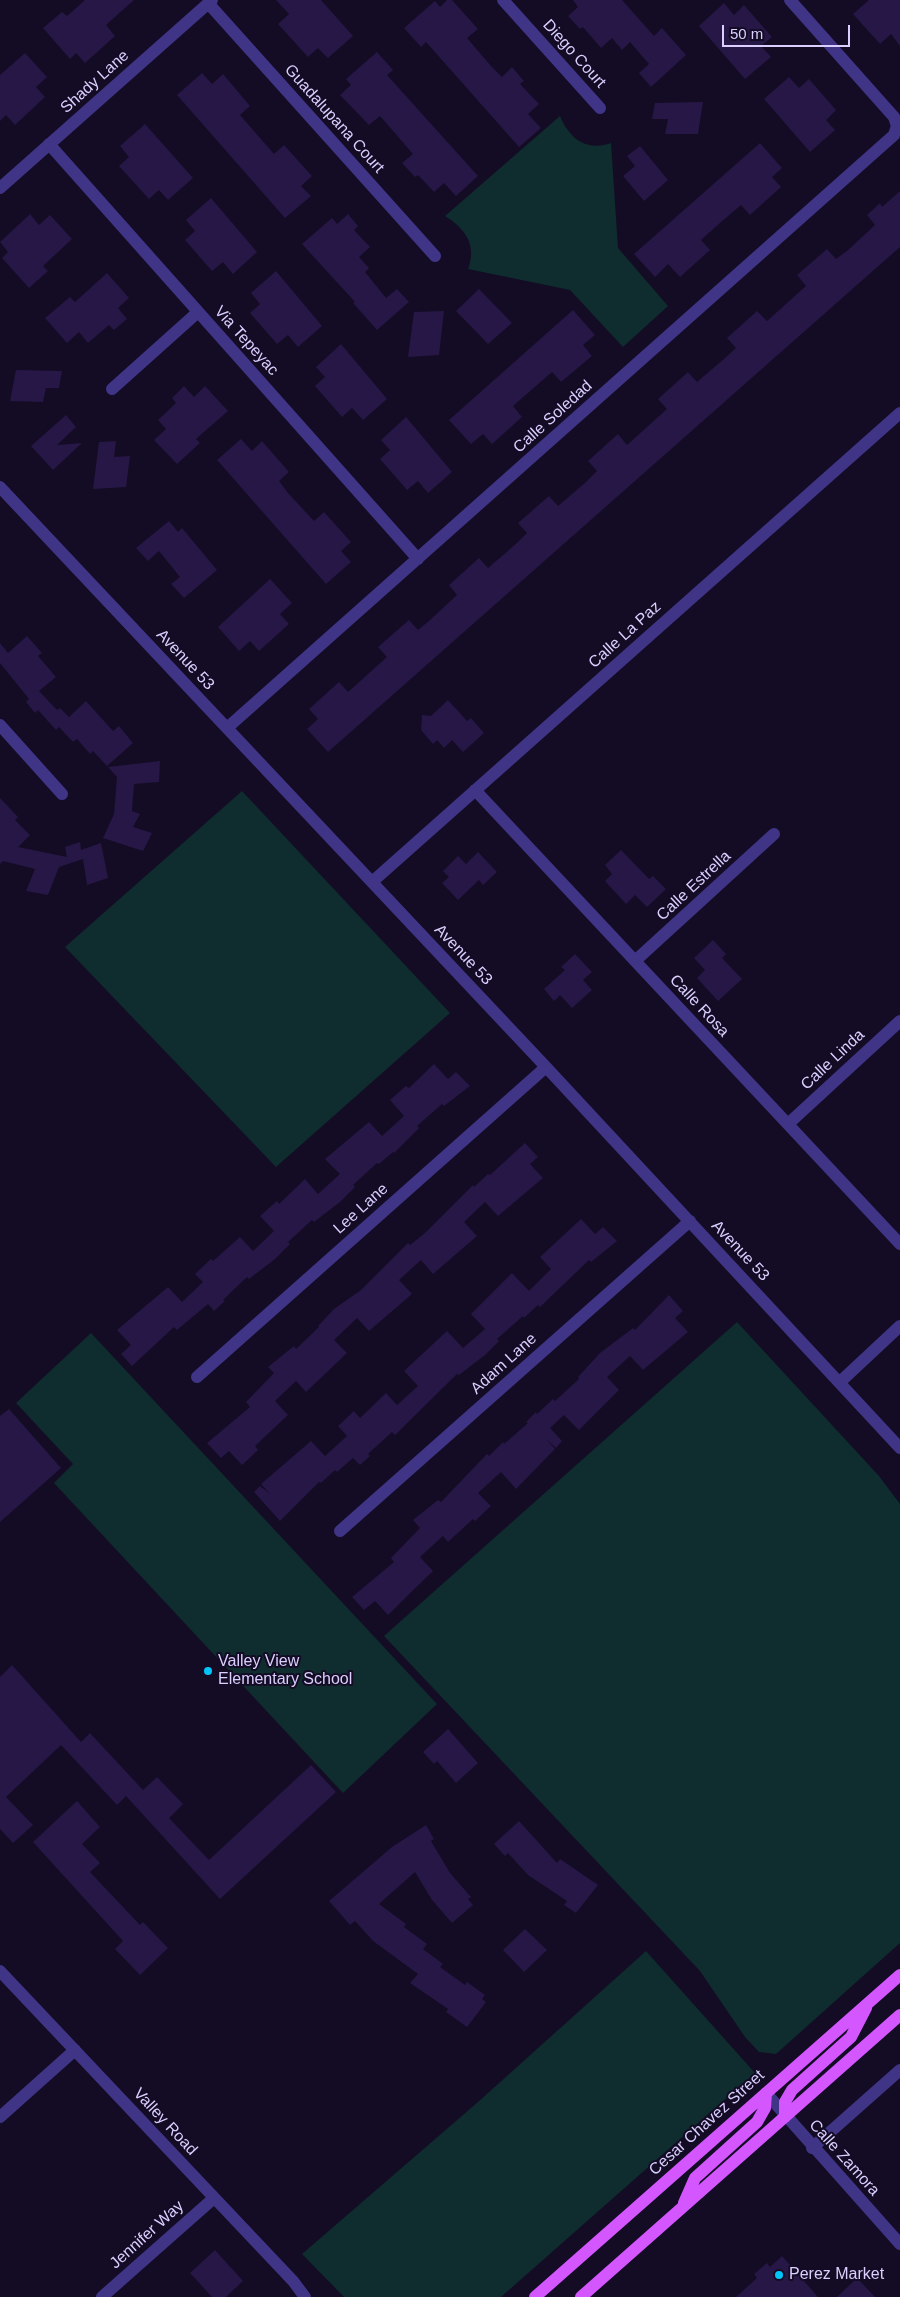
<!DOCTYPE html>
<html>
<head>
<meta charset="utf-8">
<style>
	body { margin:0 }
	#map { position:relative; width:900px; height:2297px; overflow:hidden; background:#130c24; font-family:Helvetica,sans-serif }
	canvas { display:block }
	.scale { position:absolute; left:722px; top:25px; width:128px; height:22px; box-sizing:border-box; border:2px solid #dacfff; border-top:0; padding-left:6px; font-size:15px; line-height:18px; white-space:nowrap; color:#dacfff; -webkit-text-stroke:4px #130c24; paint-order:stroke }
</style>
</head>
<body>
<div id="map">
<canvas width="900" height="2297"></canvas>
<div class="scale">50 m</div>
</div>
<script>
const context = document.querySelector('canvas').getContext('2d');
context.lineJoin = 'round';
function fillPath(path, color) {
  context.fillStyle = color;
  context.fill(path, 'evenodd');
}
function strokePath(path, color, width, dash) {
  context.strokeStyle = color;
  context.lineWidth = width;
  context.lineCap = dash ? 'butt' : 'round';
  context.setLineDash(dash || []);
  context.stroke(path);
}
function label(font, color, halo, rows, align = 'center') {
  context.font = font + ' Helvetica,sans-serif';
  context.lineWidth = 4;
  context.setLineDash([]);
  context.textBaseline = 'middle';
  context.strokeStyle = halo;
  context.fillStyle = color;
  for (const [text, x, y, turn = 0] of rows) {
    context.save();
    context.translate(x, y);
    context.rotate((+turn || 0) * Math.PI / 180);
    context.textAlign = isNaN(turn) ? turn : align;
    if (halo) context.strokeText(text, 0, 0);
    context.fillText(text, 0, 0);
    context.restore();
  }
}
const green = new Path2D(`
	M560,116c9,22 26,36 51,27l7,105 50,58 -45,41 -53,-57 -102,-21c9,-23 -2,-40 -23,-53z
	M242,791l208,222 -174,154 -211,-220z
	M737,1322l142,154 21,28v439l-124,111 -17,-2 -14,-15 -45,-66 -316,-335z
	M91,1333l346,371 -94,89 -289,-310 19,-19 -57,-61z
	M646,1951l109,122 -254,224h-157l-42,-43 176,-152z`);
const building = new Path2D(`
	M85,0h49l-28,25 9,11 -30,27 -9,-10 -6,6 -27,-31 19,-16 5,4z
	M276,0h45l32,36 -25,22 -10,-10 -10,9 -30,-33 11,-10z
	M447,0h5l26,29 -11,9 24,28 11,11 10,-10 12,14 -4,3 19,20 -11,10 13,14 -22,19 -93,-105 -5,5 -17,-19 31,-27 5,6z
	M573,0h49l32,36 8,-8 24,27 -35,32 -12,-14 10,-9 -19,-22 -8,8 -10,-12 -11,10 -18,-21 -3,2 -12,-13 10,-9z
	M869,0h31v46l-9,-12 -11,10 -27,-30z
	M724,3l10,12 10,-10 28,32 -11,9 10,11 -26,22 -46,-53z
	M377,52l16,18 -6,5 91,101 -22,20 -12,-13 -10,9 -16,-17 -3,2 -13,-14 11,-9 -33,-38 -11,9 -29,-30 11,-10 -5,-6z
	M25,53l22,24 -11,10 9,10 -30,28 -9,-10 -6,6v-46z
	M202,73l10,11 11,-10 27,32 -10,9 34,39 10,-9 28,31 -11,10 10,10 -26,22 -108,-123z
	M789,77l10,11 10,-9 27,31 -10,10 9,10 -25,22 -46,-53z
	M703,102l-5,32h-33l3,-15h-16l3,-16z
	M145,124l48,54 -25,22 -9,-10 -10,9 -30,-33 10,-9 -9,-11z
	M760,143l22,25 -10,9 9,10 -31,28 -9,-10 -21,18 -19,17 9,10 -30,27 -12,-13 -13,13 -21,-23z
	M640,146l28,34 -24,21 -21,-25 12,-10 -8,-10z
	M900,191v56l-572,505 -21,-23 11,-10 -9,-10 30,-27 9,10 39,-35 -9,-10 31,-27 9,10 12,-10 27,-25 -8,-10 30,-27 9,10 29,-25 10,-10 -9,-10 31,-27 9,10 28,-24 11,-11 -9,-10 30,-27 9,11 40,-36 -9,-10 30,-27 9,10 28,-24 11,-10 -9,-10 30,-27 10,10 39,-35 -9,-11 30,-26 9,10 12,-9 27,-25 -8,-10 13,-12 2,4z
	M211,198l46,54 -24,22 -10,-12 -11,9 -27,-31 10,-9 -9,-11z
	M30,214l9,11 11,-10 22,24 -29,27 5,5 -19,17 -27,-30 6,-6 -8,-10z
	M348,214l10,12 -4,4 16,17 -11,10 10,11 -4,4 21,26 11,-9 12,13 -32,28 -24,-27 2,-1 -53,-58 30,-26 5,6z
	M276,271l46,55 -24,21 -10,-12 -11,9 -27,-31 10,-9 -9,-11z
	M107,273l22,25 -11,10 9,11 -13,11 -5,-5 -21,18 -9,-11 -12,11 -22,-25 25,-21 5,5z
	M479,289l33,34 -24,21 -32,-33z
	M573,310l22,25 -12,10 9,11 -31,26 -9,-10 -39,34 9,11 -30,27 -9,-10 -12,10 -22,-24z
	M444,311l-5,44 -31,2 6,-45z
	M341,344l46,55 -24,21 -11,-12 -10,9 -27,-31 10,-9 -9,-10z
	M16,370l46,1 -3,17h-13l-3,14 -33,-1z
	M184,386l10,11 11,-11 23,25 -32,28 4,4 -23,21 -23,-24 12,-11 -8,-9 18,-17 -4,-5z
	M66,415l10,12 -19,18 25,-2 -29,27 -22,-24z
	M406,417l46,55 -24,21 -10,-12 -11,9 -27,-31 10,-9 -9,-10z
	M241,439l11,12 10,-10 27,31 -10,9 9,12 26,28 10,-9 27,30 -10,9 10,11 -25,22 -109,-124z
	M116,441l-2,16 16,-1 -4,31 -33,2 6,-47z
	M169,521l9,11 4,-4 35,42 -33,28 -13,-14 9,-7 -21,-26 -11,10 -12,-13z
	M270,579l22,24 -12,11 9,10 -30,27 -9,-10 -11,10 -21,-24z
	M27,636l15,17 -4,3 18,21 -17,14 18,19 3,-2 9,9 17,-16 27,30 6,-5 14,17 -26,23 -14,-15 -3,3 -13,-15 -4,3 -14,-15 -3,3 -18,-20 -3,3 -9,-11 3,-3 -29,-36v-20l8,10z
	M448,700l19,21 4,-3 13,15 -21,19 -11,-12 -8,8 -7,-8 -4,4 -12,-14 1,-15 9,1z
	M160,761l-1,21 -25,2 -2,27 8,3 -7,13 19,6 -9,18 -40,-13 11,-24 3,-37 -9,-10z
	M0,798l18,19 -3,3 15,15 -12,12 49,10 -2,-10 15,-5 1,8 20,-7 7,35 -21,7 -4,-26 -24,8 -11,28 -22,-4 9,-22 -32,-8 -3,3z
	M621,850l28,29 4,-3 13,13 -19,18 -12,-12 -9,9 -21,-23 7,-7 -7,-9z
	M478,852l19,20 -14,13 -4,-5 -21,20 -16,-17 7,-6 -6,-6 15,-15 8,8z
	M713,940l13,14 -4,4 20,21 -24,22 -21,-23 8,-8 -11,-12z
	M575,954l17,18 -9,8 9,10 -20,18 -12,-13 -6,6 -10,-12 21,-19 -4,-3z
	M434,1064l14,15 8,-7 14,14 -26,20 -2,-2 -25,22 2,2 -25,25 -1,-1 -14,12 -2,-1 -24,22 2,2 -15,15 -26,20 -2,-2 -24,22 2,2 -15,15 -26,20 -2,-2 -24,23 2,1 -11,10 -6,-7 -31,26 -3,-3 -42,39 -11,-12 10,-9 -14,-15 51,-43 14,15 21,-20 -8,-8 16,-15 2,2 27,-24 13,14 21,-20 -14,-15 17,-15 2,3 26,-25 13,15 22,-20 -15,-15 44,-37 13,14 22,-20 -14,-16 16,-14 3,2z
	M525,1143l13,14 -8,7 13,14 -45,38 -13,-14 -21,20 13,14 -44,38 -12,-14 -22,20 13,14 -43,37 -12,-13 -23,22 13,13 -41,39 -10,-11 -21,20 13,14 -33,31 3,4 -16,15 -13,-14 -8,7 -14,-15 43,-36 -4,-5 28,-29 -6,-6 26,-21 2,3 23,-22 -1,-1 16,-17 27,-19 47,-47 2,2 15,-12 48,-48 1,2 14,-13 2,1z
	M581,1219l14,15 8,-7 14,14 -26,21 -2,-2 -49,47 -2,-2 -14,13 -1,-2 -26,23 2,2 -14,14 -26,20 -2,-1 -62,61 -3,-3 -24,22 2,2 -10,9 -7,-7 -16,14 -2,-2 -14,13 -2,-1 -39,39 -26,-29 6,-6 10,8 -9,-10 50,-43 14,15 22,-20 -9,-10 16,-15 6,7 26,-25 11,12 21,-19 -14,-15 43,-40 16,17 22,-19 -14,-15 41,-41 17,18 22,-22 -11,-12z
	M669,1295l14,16 -8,7 13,14 -45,38 -13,-14 -23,21 12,13 -40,40 -15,-15 -14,13 12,13 -6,7 -10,-9 9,10 -39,40 -15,-17 -23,21 13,13 -16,15 -2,-2 -25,23 -5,-6 -23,21 13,14 -32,31 -13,13 -13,-14 -11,9 -12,-13 42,-35 -3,-4 29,-30 -7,-8 25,-20 3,2 46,-48 2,2 14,-14 1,2 24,-21 -2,-1 10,-10 1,2 16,-15 2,2 24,-22 -1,-2 22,-24 33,-25 2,2z
	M9,1409l52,59 -61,54v-106z
	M12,1665l69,77 9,-9 53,57 14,-13 26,27 -14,14 40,42 102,-95 25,27 -116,107 -94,-103 -9,9 -56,-60 -55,52 27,28 -20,18 -13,-14v-152z
	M448,1729l30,34 -22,20 -19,-22 -3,3 -11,-12z
	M77,1801l23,26 -18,17 18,19 -10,9 50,53 3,-3 25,26 -28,27 -25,-26 8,-8 -90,-99z
	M519,1821l38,42 3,-4 38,26 -22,28 -12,-8 3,-4 -39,-26 -20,-22 -3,3 -11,-12z
	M426,1825l8,14 -3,2 19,32 21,24 -3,2 5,6 -21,18 -20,-23 -17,-28 -36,32 27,20 -2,3 23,17 -4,5 20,15 -3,3 25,18 2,-3 18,13 -3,4 4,3 -19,25 -21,-15 2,-3 -38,-26 8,-9 -45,-33 -18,-20 -5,4 -21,-24 63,-54z
	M525,1929l22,21 -23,22 -21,-22z
	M215,2250l28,31 -17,16h-14l-22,-24z
	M782,2256l36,41h-82l21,-19 -3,-4 13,-11 3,4z
	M857,2278l18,19h-38z`);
const minor = new Path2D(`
	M503,0l97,108
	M208,3l227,253
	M49,144l369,415
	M0,188l212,-188
	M112,389l86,-77
	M0,487l546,580 354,381
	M0,725l62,69
	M227,728l667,-593 3,-9 -3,-9 -104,-117
	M475,790l425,454
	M372,882l528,-469
	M635,961l139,-127
	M788,1124l112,-103
	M197,1377l349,-310
	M840,1382l60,-56
	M340,1531l350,-310
	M0,1971l293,310 12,16
	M766,2093l134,151
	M0,2117l75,-67
	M812,2148l88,-78
	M102,2297l112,-99`);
const major = new Path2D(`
	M785,2117v-15l7,-12 59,-53 15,-29
	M684,2203l11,-25 62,-56 8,-14 1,-15
	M535,2297l365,-322
	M581,2297l319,-282`);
const markers = [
	[208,1671,5,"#00c5fa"],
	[779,2275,5,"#00c5fa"]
];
const streetNames = [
	["Diego Court",574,54,48],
	["Shady Lane",95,82,-42],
	["Guadalupana Court",334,119,48],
	["Via Tepeyac",246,341,48],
	["Calle Soledad",553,417,-42],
	["Calle La Paz",625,635,-42],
	["Avenue 53",185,660,47],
	["Calle Estrella",694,886,-43],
	["Avenue 53",463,955,47],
	["Calle Rosa",699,1006,47],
	["Calle Linda",833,1060,-43],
	["Lee Lane",361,1209,-42],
	["Avenue 53",740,1251,47],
	["Adam Lane",504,1364,-42],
	["Valley Road",165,2122,47],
	["Cesar Chavez Street",707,2123,-42],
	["Calle Zamora",844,2158,48],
	["Jennifer Way",147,2235,-42]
];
const poiNames = [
	["Valley View",218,1662],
	["Elementary School",218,1680],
	["Perez Market",789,2275]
];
fillPath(green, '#0f2c2e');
fillPath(building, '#261746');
strokePath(minor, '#403486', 12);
strokePath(major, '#d356ff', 12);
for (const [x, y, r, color] of markers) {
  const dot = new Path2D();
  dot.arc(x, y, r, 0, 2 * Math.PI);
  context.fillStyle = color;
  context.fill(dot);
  strokePath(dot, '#130c24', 2);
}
label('16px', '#dacfff', '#130c24', streetNames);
label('16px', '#dacfff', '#130c24', poiNames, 'left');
</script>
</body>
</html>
